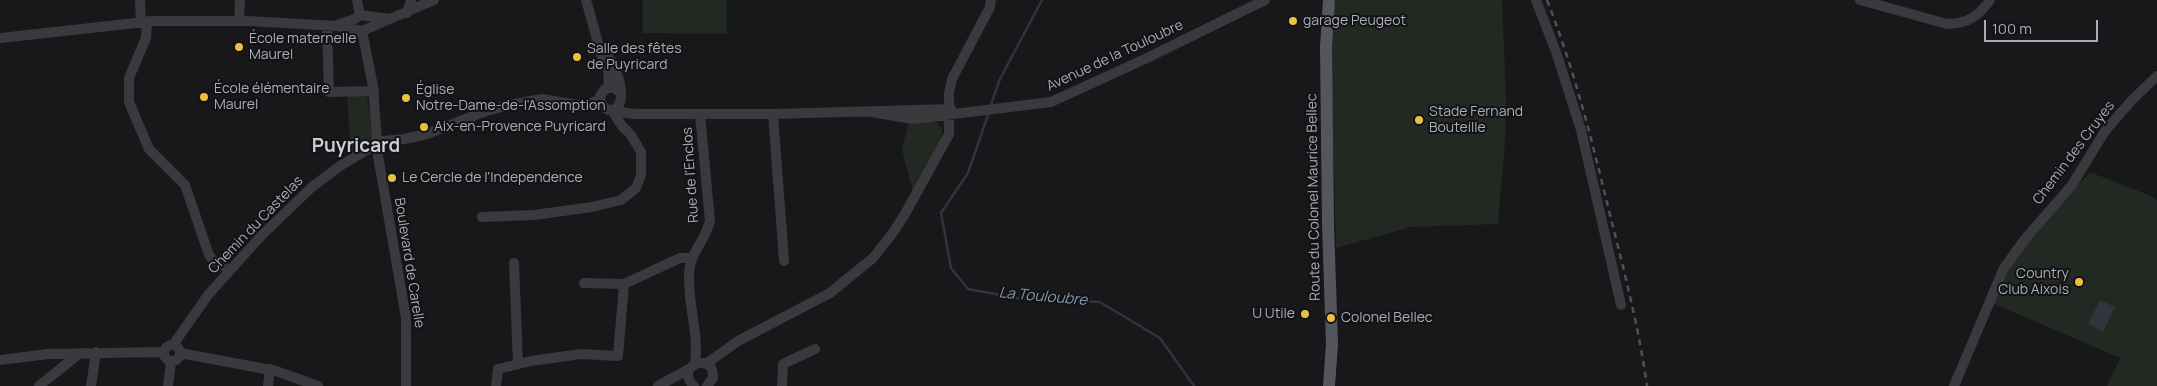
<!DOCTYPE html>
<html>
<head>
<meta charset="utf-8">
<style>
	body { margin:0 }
	#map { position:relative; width:2157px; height:386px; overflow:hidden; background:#181719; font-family:Manrope,sans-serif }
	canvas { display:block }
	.scale { position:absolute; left:1984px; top:20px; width:114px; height:22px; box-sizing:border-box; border:2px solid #aaadb8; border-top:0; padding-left:6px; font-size:15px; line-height:18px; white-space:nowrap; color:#aaadb8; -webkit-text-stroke:4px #131214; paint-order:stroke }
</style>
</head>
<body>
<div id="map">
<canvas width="2157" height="386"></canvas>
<div class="scale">100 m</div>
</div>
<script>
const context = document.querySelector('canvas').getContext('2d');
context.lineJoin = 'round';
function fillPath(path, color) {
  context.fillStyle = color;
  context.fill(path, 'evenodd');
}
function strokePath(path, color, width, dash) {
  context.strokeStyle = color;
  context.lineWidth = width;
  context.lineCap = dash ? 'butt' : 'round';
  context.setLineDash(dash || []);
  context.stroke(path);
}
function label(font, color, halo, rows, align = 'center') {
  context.font = font + ' Manrope,sans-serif';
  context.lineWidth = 4;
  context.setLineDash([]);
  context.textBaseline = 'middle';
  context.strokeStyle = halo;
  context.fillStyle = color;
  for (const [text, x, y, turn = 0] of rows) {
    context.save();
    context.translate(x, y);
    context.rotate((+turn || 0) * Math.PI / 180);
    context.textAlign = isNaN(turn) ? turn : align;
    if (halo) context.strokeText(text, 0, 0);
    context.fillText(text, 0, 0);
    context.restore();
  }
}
const green = new Path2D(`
	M643,0h84v34l-84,-1z
	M1336,0h166l4,99 -1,42 -7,83 -87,3 -75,21 -6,-233z
	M367,94l6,53 -22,8 -4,-59z
	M933,121l5,2 4,7 -1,8 -28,53 -11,-41 7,-28z
	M2090,172l61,24 6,5v185h-50l13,-28 -128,-55 17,-36 19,-27z`);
const water = new Path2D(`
	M2100,300l15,7 -12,25 -15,-8z`);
const stream = new Path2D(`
	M990,107l10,-28 42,-79
	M989,112l-21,61 -27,40 10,55 17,21 54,10 78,3 60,36 34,48`);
const minor = new Path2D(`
	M140,0l1,22
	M357,0l3,15
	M586,0l16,57 6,10 1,20
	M1536,0l20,52 25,78 40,175
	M1860,0l87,24c20,0 32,-8 43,-24
	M407,13l4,-13
	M147,21l-1,17 -17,40v24l20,47 36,36 24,70 5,6 16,9
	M239,21l1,-21
	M337,25l18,-6 5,-4 30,4
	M327,26l2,66 45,-1
	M362,31l11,55 5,70 28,162v68
	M0,38l154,-17h93l90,5 25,5 72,-31
	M600,49c5,4 10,9 13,15 6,12 17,47 -5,46l-7,-6 -1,-8 5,-7 9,-2 7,7
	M616,109l5,3 13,2h139l178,-5
	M871,112l42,7 138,-17 94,-43 120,-59
	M773,114l11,147
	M482,217l52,-2 58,-8 29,-7 15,-12 5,-13v-23l-10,-17 -9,-9 -10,-16
	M514,263l4,101
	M584,283l40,1 56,-26h12
	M164 353a8 8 0 1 1 16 0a8 8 0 1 1-16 0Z
	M173,345l35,-50 53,-59 51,-49 28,-21 42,-25 23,-2 22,-5 59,-23 28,-7 28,-5 41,7 16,-6
	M180,353l96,18 42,15
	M0,360l48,-6 115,-2
	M695,364c4,-30 -7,-59 -6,-89 0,-21 16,-34 21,-54l-10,-107
	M706,364l32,-23 92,-48 43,-35 19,-24 13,-20 44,-80v-41l3,-14 38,-72 1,-7
	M39,386l41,-33
	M91,386l5,-34
	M168,386l3,-24
	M268,386l2,-17
	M496,386l2,-17 33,-8 50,-7 37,2 6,-72
	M658,386l31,-17
	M694,386c-21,-19 20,-37 19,-8l-6,8
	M782,386l1,-22 32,-15
	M1954,386l50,-118 21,-29 47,-54 33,-54 27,-31 25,-24`);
const major = new Path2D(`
	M1329,0l-3,47 2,177 4,120 -3,42`);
const rail = new Path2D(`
	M1547,0c28,71 46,145 64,219 14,55 28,110 36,167`);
const markers = [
	[1293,21,5,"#e8c141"],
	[239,47,5,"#e8c141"],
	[577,57,5,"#e8c141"],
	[204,97,5,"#e8c141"],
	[406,98,5,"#e8c141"],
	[1419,120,5,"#e8c141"],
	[424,127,5,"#e8c141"],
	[392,178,5,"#e8c141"],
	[2079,282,5,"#e8c141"],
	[1305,314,5,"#e8c141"],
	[1331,318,5,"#e8c141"]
];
const poiNames = [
	["garage Peugeot",1303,21],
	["École maternelle",249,39],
	["Maurel",249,55],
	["Salle des fêtes",587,49],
	["de Puyricard",587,65],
	["École élémentaire",214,89],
	["Maurel",214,105],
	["Église",416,90],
	["Notre-Dame-de-l'Assomption",416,106],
	["Stade Fernand",1429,112],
	["Bouteille",1429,128],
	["Aix-en-Provence Puyricard",434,127],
	["Le Cercle de l'Independence",402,178],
	["Country",2069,274,"right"],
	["Club Aixois",2069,290,"right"],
	["U Utile",1295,314,"right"],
	["Colonel Bellec",1341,318]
];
const streetNames = [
	["Avenue de la Touloubre",1115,56,-25],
	["Chemin des Cruyes",2074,153,-53],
	["Rue de l'Enclos",691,175,-94],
	["Route du Colonel Maurice Bellec",1314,197,-91],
	["Chemin du Castelas",256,225,-46],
	["Boulevard de Carelle",409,263,81]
];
const waterNames = [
	["La Touloubre",1043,297,5]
];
const districtNames = [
	["Puyricard",356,147]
];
fillPath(green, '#222923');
fillPath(water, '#2e353d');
strokePath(stream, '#2e353d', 2.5);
strokePath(minor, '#39393e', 10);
strokePath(major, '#55565d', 12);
strokePath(rail, '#505157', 2.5, [6, 5]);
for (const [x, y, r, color] of markers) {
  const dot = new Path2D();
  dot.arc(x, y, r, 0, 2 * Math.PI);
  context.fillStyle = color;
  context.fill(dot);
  strokePath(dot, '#131214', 2);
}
label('14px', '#aaadb8', '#131214', poiNames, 'left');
label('14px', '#aaadb8', '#131214', streetNames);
label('italic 15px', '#8397b1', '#131214', waterNames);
label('bold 19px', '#cbcdd5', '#131214', districtNames);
</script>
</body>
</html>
